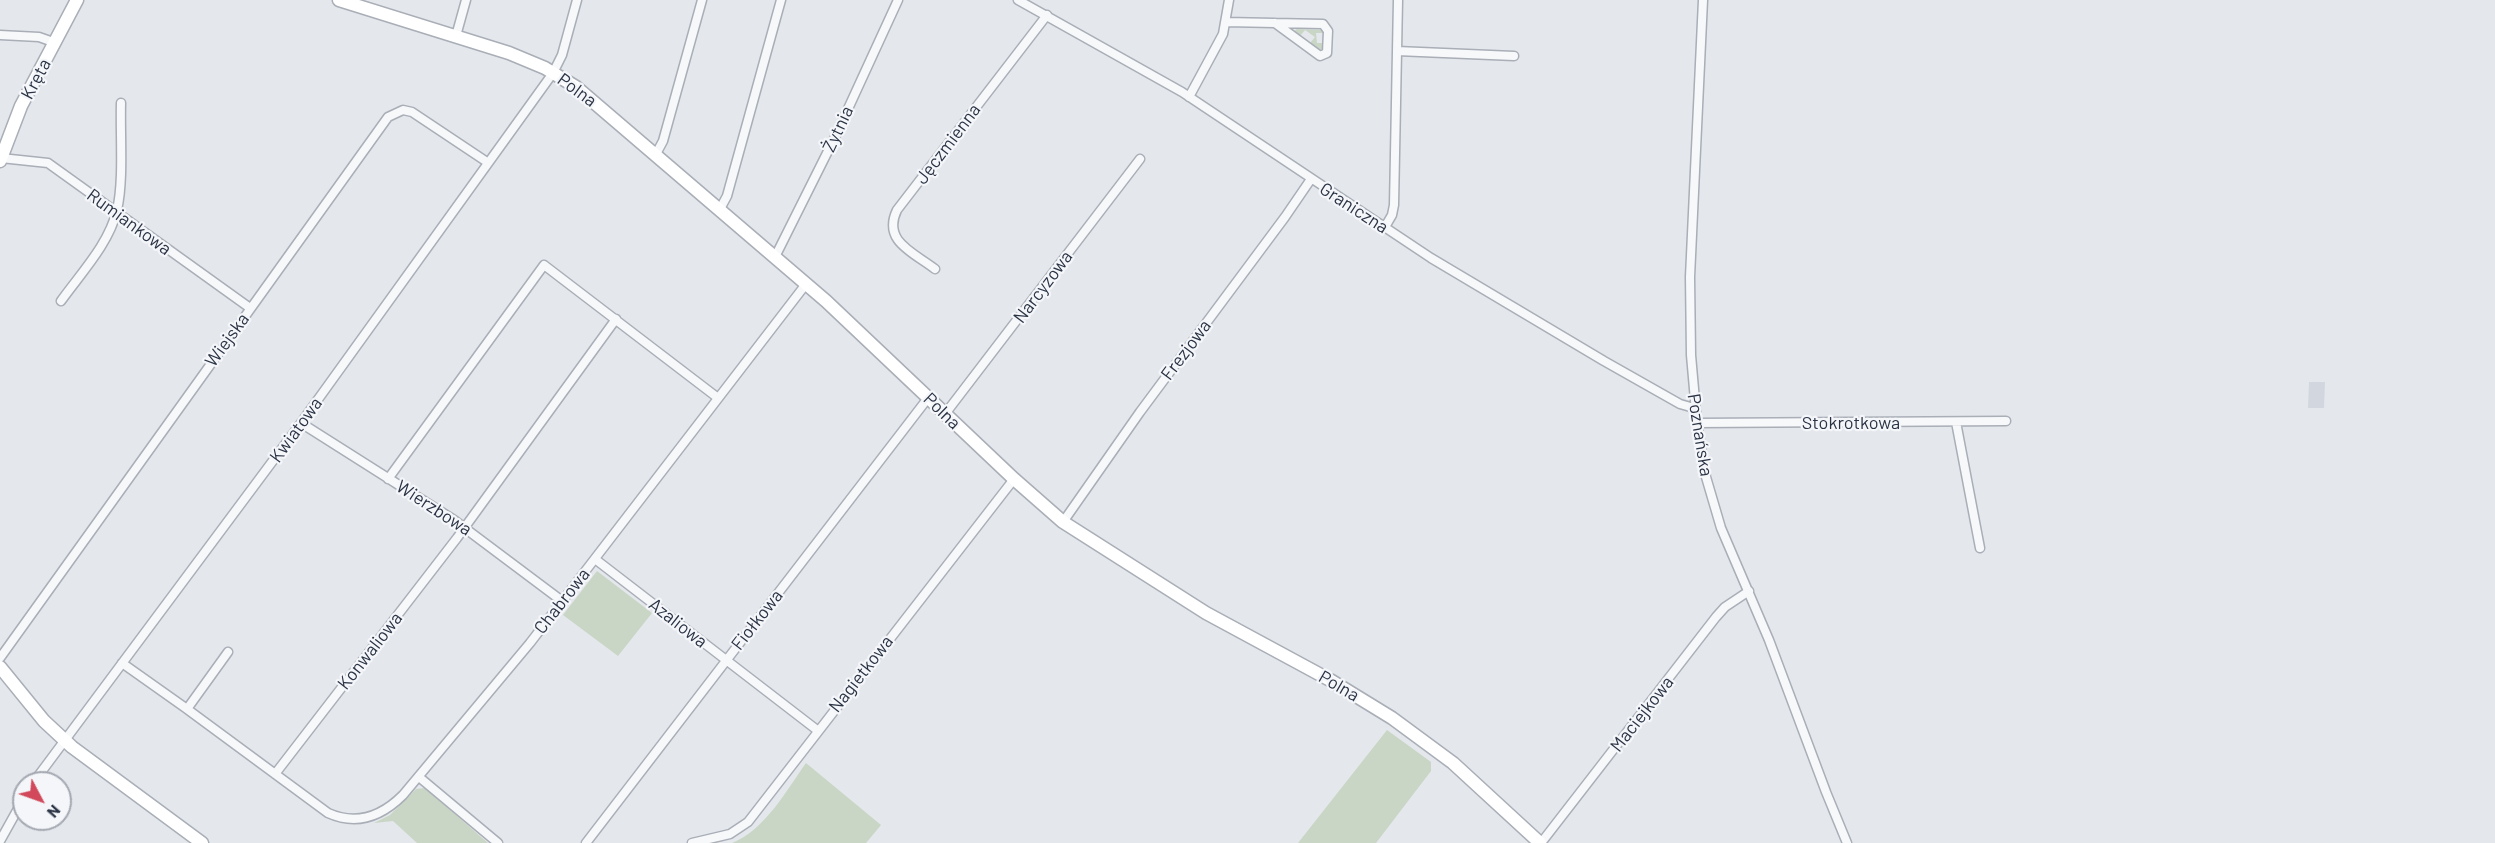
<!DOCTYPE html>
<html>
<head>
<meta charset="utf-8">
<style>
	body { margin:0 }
	#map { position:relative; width:2495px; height:843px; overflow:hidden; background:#e4e7ec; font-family:Barlow,sans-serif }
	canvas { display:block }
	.north { position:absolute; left:12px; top:771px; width:60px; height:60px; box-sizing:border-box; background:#f4f6f9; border:2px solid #a4a8b1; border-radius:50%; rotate:131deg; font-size:16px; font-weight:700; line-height:24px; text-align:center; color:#2b3445 }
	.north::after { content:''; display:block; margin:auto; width:21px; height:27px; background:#d1495b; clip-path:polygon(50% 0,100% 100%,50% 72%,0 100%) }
</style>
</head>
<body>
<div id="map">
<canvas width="2495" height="843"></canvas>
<div class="north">N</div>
</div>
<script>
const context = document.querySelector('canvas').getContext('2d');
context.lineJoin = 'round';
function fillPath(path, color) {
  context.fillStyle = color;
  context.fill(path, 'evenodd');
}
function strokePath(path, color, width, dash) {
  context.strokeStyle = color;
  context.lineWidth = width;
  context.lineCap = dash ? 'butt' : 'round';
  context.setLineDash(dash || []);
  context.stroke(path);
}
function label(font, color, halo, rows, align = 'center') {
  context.font = font + ' Barlow,sans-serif';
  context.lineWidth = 4.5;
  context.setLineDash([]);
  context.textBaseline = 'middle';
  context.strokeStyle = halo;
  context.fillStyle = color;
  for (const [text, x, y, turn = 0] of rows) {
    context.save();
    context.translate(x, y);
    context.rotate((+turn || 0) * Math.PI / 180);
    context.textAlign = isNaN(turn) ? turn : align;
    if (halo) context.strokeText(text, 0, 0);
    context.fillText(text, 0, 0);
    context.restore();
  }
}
const built = new Path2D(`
	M2309,382h16l-1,26h-16z`);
const green = new Path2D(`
	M1297,29l27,1v3h-8l1,10h7v5l-4,2 -10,-7 5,-6 -10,-7 -5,6 -6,-5z
	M597,571l55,42 -34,43 -55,-41z
	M1387,730l44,32v9l-55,72h-78z
	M806,763l75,62 -15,18h-134c33,-13 54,-52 74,-80z
	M425,788l63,55h-71l-24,-22 -19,2 16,-8 26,-26z`);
const street = new Path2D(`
	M1018,0l164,92 249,166 173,103 76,43 14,4
	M1703,0l-13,277 1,78 6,68 9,54 15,51 48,112 57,152 21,51
	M1226,22l97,2 5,7 -1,22 -7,3 -45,-33
	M0,35l39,2 17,6
	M456,36l10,-36
	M1397,51l117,5
	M1189,97l34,-63 6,-34
	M656,154l7,-13 39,-141
	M1,158l47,5 202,145
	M720,209l7,-13 54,-196
	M1385,227l7,-12 2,-10 4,-205
	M775,257l61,-122 62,-135
	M935,269c-22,-17 -53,-28 -38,-59l150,-195
	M61,301c20,-28 48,-57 56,-91 7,-30 3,-75 4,-107
	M945,414l195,-255
	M1956,422l24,126
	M301,423l153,97 108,81
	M1697,423l309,-2
	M388,479l156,-214 174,133
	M1063,522l77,-110 145,-195 26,-38
	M595,559l222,171
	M0,658l388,-541 15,-7 9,2 75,50
	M122,663l65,46 41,-57
	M187,709l141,104c29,13 54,3 75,-18l127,-152 276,-359
	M275,774l182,-236 159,-219
	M419,777l79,66
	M33,783l268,-360 252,-350 9,-18 15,-55
	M0,841l24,-43
	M586,843l342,-445
	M692,843l38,-9 18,-12 266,-343
	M1541,843l175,-226 9,-10 24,-16`);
const secondary = new Path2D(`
	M339,0l170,53 36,15 31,19 250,214 188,178 49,43 143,91 124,67 62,38 61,45 87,80
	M0,161l21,-55 56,-106
	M0,667l44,54 28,26 130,96`);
const streetNames = [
	["Kręta",36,79,-62],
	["Polna",577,90,36],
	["Żytnia",838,129,-65],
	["Jęczmienna",948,144,-53],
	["Graniczna",1354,208,33],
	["Rumiankowa",129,222,36],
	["Narcyzowa",1043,287,-53],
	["Wiejska",227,340,-54],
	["Frezjowa",1186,350,-53],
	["Polna",942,411,44],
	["Stokrotkowa",1851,423],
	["Kwiatowa",296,430,-54],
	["Poznańska",1700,435,81],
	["Wierzbowa",434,508,33],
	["Chabrowa",562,601,-52],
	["Fiołkowa",757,620,-52],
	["Azaliowa",678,623,38],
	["Konwaliowa",370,651,-52],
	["Nagietkowa",861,674,-52],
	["Polna",1339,686,30],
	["Maciejkowa",1642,714,-52]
];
fillPath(built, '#d2d6de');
fillPath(green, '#c9d6c5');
strokePath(street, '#a9aeb7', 11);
strokePath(secondary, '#a9aeb7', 15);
strokePath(street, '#f7f8fa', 8);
strokePath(secondary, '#fff', 12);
label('18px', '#2b3445', '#f4f6f9', streetNames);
</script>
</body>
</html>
